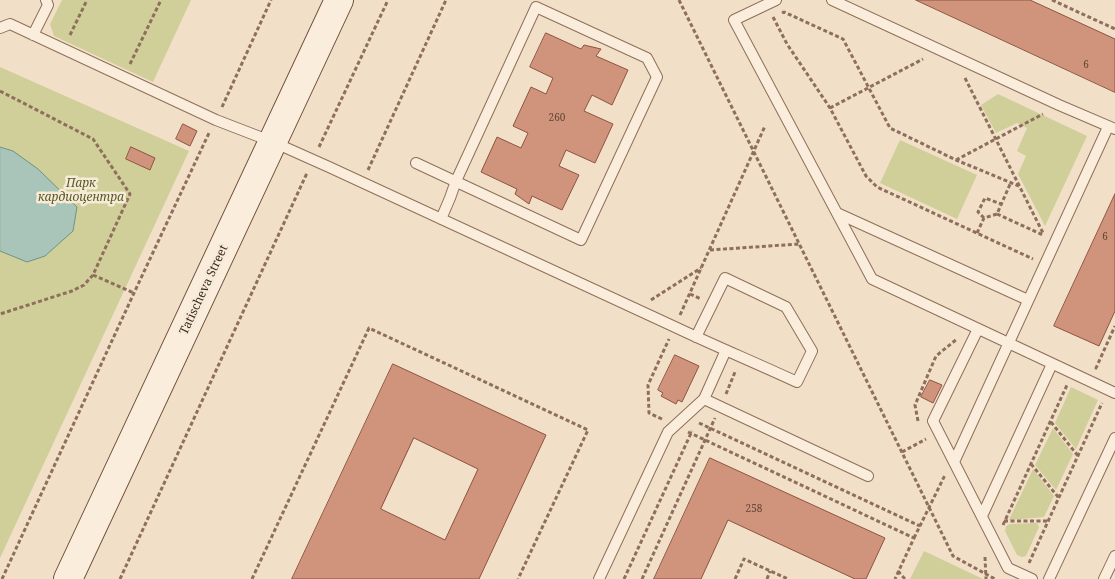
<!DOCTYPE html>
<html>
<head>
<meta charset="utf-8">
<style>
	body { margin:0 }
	canvas { display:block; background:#f1dfc7 }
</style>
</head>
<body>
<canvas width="1115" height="579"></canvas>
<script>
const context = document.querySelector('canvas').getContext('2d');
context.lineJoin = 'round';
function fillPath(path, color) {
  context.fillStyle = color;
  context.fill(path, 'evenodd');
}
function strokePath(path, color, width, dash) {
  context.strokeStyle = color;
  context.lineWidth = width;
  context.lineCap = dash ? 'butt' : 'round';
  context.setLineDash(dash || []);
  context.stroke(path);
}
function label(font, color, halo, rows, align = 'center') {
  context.font = font + ' "Noto Serif",serif';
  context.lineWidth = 5;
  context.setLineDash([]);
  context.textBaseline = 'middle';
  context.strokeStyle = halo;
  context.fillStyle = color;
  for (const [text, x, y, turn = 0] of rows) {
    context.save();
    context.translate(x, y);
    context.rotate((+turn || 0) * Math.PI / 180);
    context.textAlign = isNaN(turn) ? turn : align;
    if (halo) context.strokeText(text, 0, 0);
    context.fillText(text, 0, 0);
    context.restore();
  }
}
const green = new Path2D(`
	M62,0h129l-38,82 -99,-46 -4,-12z
	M0,67l189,84 -189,407z
	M998,94l89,42 -42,90 -27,-52 8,-18 -9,-5 10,-23 -10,-5 -21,10 -15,-28z
	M900,140l77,35 -20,44 -77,-36z
	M1071,387l27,13 -22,49 -21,-26z
	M1053,428l20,26 -17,36 -21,-25z
	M1033,469l21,27 -10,21 -35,3z
	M1037,523l2,4 -13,29 -4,1 -5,-2 -12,-24 1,-5 4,-2z
	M924,551l59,28h-73z`);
const water = new Path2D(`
	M0,147l13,4 25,18 39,38 -4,24 -28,25 -18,6 -27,-11z`);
const building = new Path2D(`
	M916,0h114l85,39v53z
	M546,33l35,16 3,-4 17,4 -5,7 32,14 -16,35 -20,-10 -8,16 29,13 -18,39 -29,-13 -7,16 20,9 -17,35 -30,-14 -3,8 -14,-10 2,-5 -36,-17 16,-35 24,11 7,-15 -15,-7 18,-39 15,7 7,-16 -23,-11z
	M183,124l14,7 -7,15 -14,-7z
	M131,147l24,11 -5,12 -24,-11z
	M1115,194v117l-16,35 -45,-20z
	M675,355l24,11 -17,36 -4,-2 -2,4 -15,-8 2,-3 -5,-3z
	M393,364l153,71 -67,144h-187zM414,438l64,31 -33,71 -64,-31z
	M930,380l12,5 -9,18 -12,-6z
	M710,458l175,80 -19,41h-11l-127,-59 -27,59h-47z`);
const path = new Path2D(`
	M679,0l274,556 42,23
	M1052,0l63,29
	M782,13l2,-1 59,27 47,89 66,32 63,26
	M773,17l14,27 43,64 36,68 11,11 156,72
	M70,35l17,-35
	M130,64l31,-64
	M965,78l78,155
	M0,91l93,48 37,55 -37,81 -9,10 -12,6 -72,23
	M222,107l49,-107
	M830,108l93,-49
	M319,147l69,-147
	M956,160l87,-46
	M368,170l78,-170
	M997,214l46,21
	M984,218l-6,-6 7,-14 16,6
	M977,233l7,-15 13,-4 14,-32
	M710,250l89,-6
	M93,275l41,18
	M690,294l11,5
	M651,300l50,-32
	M680,315l85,-189
	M1097,368h-1l19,-42
	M726,394l9,-22 -1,-2
	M662,419l-13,-6 -1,-28 21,-46
	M918,421l-3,-16 21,-49 21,-17
	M1051,422l27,34
	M699,423l221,103
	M688,432l226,106 -19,41
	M902,452l24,-13
	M1031,464l28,34
	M1004,521h44
	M1003,525l64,-140
	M914,538l31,-63
	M985,557l1,22
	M1029,563l73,-160
	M898,571l7,8
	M2,579l132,-286 75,-160
	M120,579l187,-406
	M252,579l117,-251 219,102 -70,149
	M624,579l68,-148
	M642,579l73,-161
	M735,579l9,-20 44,20
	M767,579l3,-8`);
const lane = new Path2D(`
	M776,0l-42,20 138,259 243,114
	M832,0l227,105 56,24
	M0,28l10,-4 206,96 57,22 56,25 346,160c40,19 81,36 122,55l15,-31 -26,-44 -61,-29 -29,59
	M33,35l15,-30 -2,-5
	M416,163l165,77 76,-163 -10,-19 -111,-51 -80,174 -6,17 -9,21
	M837,213l191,87
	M978,329l-45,92 75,147 24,11
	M704,399l22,-49
	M954,462l154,-335
	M982,516l70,-152
	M599,579l69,-147 36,-33 164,77
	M1049,579l66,-141
	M1104,579l11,-23`);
const secondary = new Path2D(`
	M68,579l271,-579`);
const numberNames = [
	["6",1086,65],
	["260",557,118],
	["6",1105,237],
	["258",754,509]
];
const parkNames = [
	["Парк",81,184],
	["кардиоцентра",81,198]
];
const streetNames = [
	["Tatischeva Street",204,290,-65]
];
fillPath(green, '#d0cf9a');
fillPath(water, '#a9c4b8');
strokePath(water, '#6e9385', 1);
fillPath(building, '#d0937c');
strokePath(building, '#8e5440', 1);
strokePath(lane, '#8e6f5b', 12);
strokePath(secondary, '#70503e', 30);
strokePath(path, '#8e6f5b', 3, [4, 2.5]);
strokePath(lane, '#faeddb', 10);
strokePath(secondary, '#faeddb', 28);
label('10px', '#624437', null, numberNames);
label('italic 12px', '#545b25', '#f7ead7', parkNames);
label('12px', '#3d2a20', '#f7ead7', streetNames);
</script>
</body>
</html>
